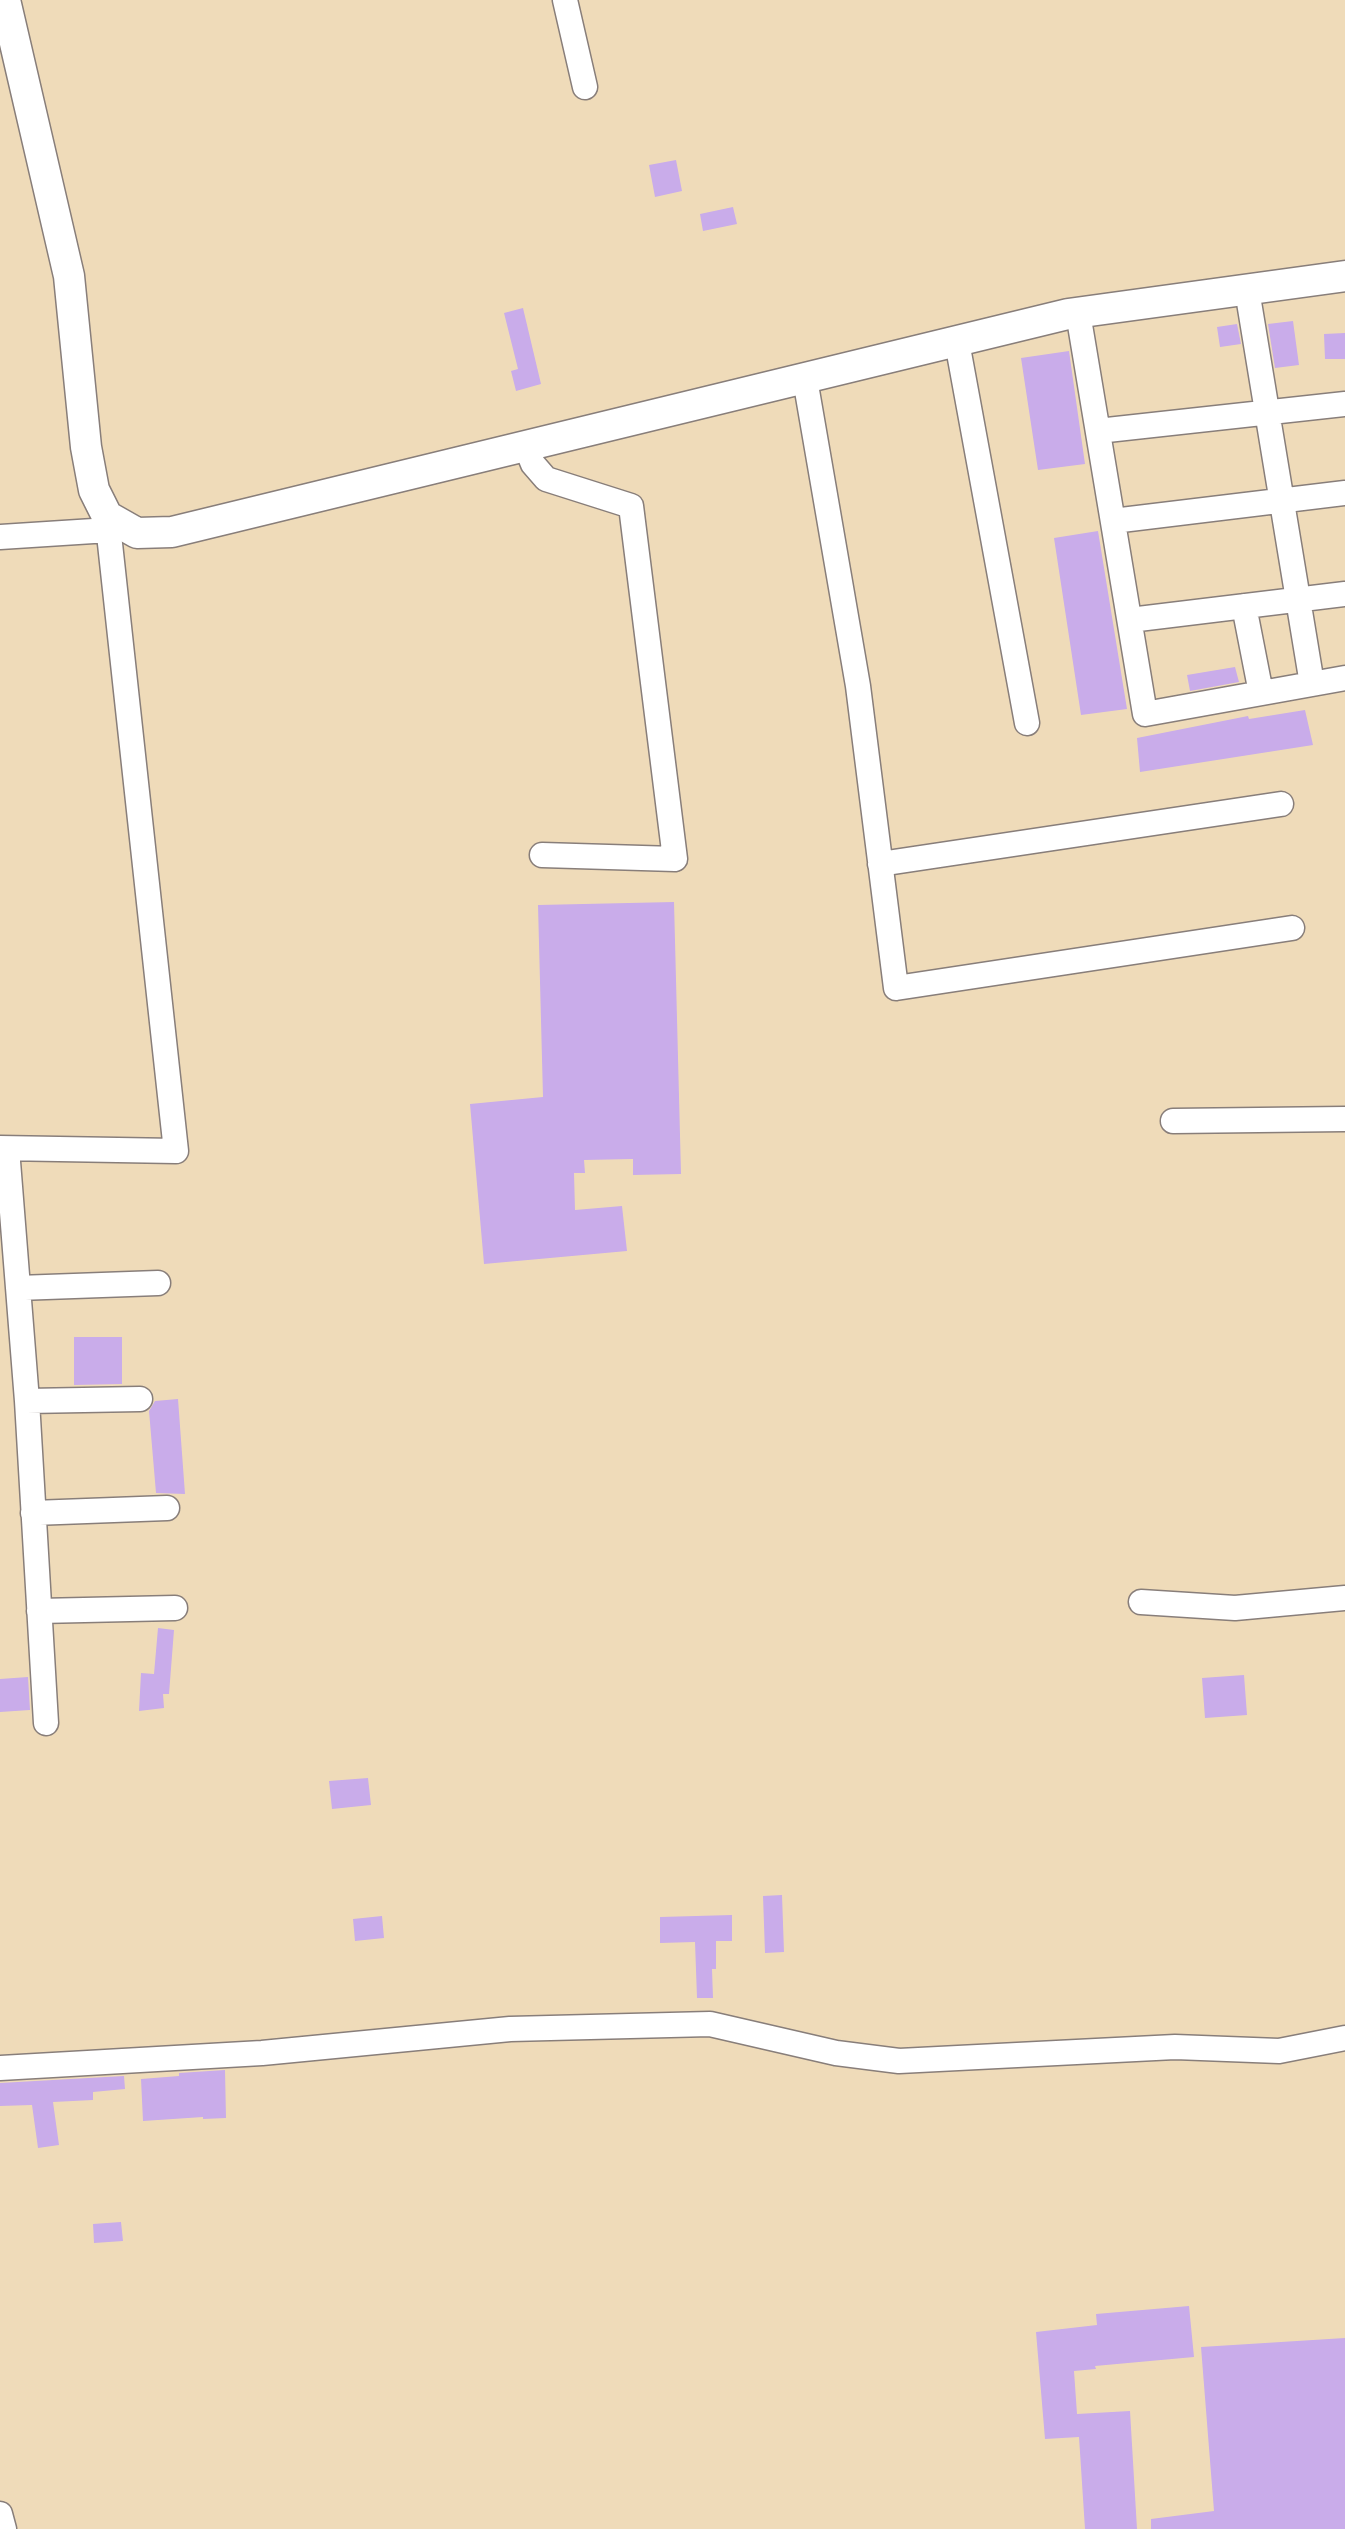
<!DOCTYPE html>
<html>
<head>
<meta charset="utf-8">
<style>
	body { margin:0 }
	canvas { display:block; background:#efdbb9 }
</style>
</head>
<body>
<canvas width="1345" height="2529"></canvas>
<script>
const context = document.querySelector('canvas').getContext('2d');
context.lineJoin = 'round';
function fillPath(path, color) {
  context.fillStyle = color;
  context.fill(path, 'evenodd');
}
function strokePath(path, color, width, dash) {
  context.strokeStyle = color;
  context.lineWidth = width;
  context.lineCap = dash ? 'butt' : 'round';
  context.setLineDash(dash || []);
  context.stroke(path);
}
const building = new Path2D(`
	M676,160l6,31 -27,6 -6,-32z
	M733,207l4,17 -34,7 -3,-17z
	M523,308l18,76 -25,7 -5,-20 7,-2 -14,-56z
	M1293,321l6,44 -24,3 -7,-44z
	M1237,324l4,20 -21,3 -3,-20z
	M1345,333v26h-20l-1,-25z
	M1069,351l16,113 -47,6 -17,-112z
	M1098,531l29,178 -46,6 -27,-177z
	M1235,667l4,15 -49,9 -3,-16z
	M1305,710l8,35 -173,27 -3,-34 111,-22 1,3z
	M674,902l7,272 -48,1v-16l-49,1 1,13h-11l1,37 47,-4 5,45 -143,13 -14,-160 73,-7 -5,-192z
	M74,1337h48v47l-48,1z
	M178,1399l7,95 -29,-1 -7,-82 6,-10z
	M158,1628l16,2 -5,64h-6l1,14 -25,3 2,-38 13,1z
	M1244,1675l3,40 -42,3 -3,-40z
	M28,1677l2,33 -30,2v-33z
	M368,1778l3,27 -39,4 -3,-28z
	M782,1895l2,57 -19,1 -2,-57z
	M732,1915v26h-16v28h-4l1,29h-16l-2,-56 -35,1v-26z
	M382,1916l2,22 -29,3 -2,-22z
	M225,2070l1,48 -23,1v-2l-60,4 -2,-42 38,-3v-3z
	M124,2076l1,13 -32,3v8l-40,2 6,43 -21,3 -6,-43 -32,1v-23z
	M121,2222l2,19 -29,2 -1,-19z
	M1189,2306l5,51 -99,9 1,3 -22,2 3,43 53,-3 7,118h-52l-6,-92 -34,2 -9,-107 61,-7 -1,-11z
	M1345,2338v191h-194v-10l63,-8 -13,-164z`);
const minor = new Path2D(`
	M565,0l20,87
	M1247,290l65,394
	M1078,313l67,401 200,-36
	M957,342l70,381
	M805,379l53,307 38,302 396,-60
	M1098,431l247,-27
	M526,447l7,17 13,15 85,27 44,353 -133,-4
	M1113,521l232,-28
	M0,537l109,-7
	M1244,606l17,87
	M1130,620l215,-26
	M880,864l401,-60
	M1173,1121l172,-2
	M0,1148l176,3 -69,-635
	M7,1149l20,252 19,322
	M18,1288l140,-5
	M27,1401l113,-2
	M33,1513l134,-5
	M1141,1602l94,6 110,-10
	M39,1611l136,-3
	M0,2068l262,-15 248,-24 200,-5 126,29 63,8 276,-14 104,4 66,-13
	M0,2514l4,15`);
const tertiary = new Path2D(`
	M5,0l64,276 17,171 8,43 13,26 30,17 35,-1 896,-218 277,-38`);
fillPath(building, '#c9acea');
strokePath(minor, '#887e7a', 27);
strokePath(tertiary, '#887e7a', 33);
strokePath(minor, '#fff', 24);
strokePath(tertiary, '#fff', 30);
</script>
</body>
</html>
